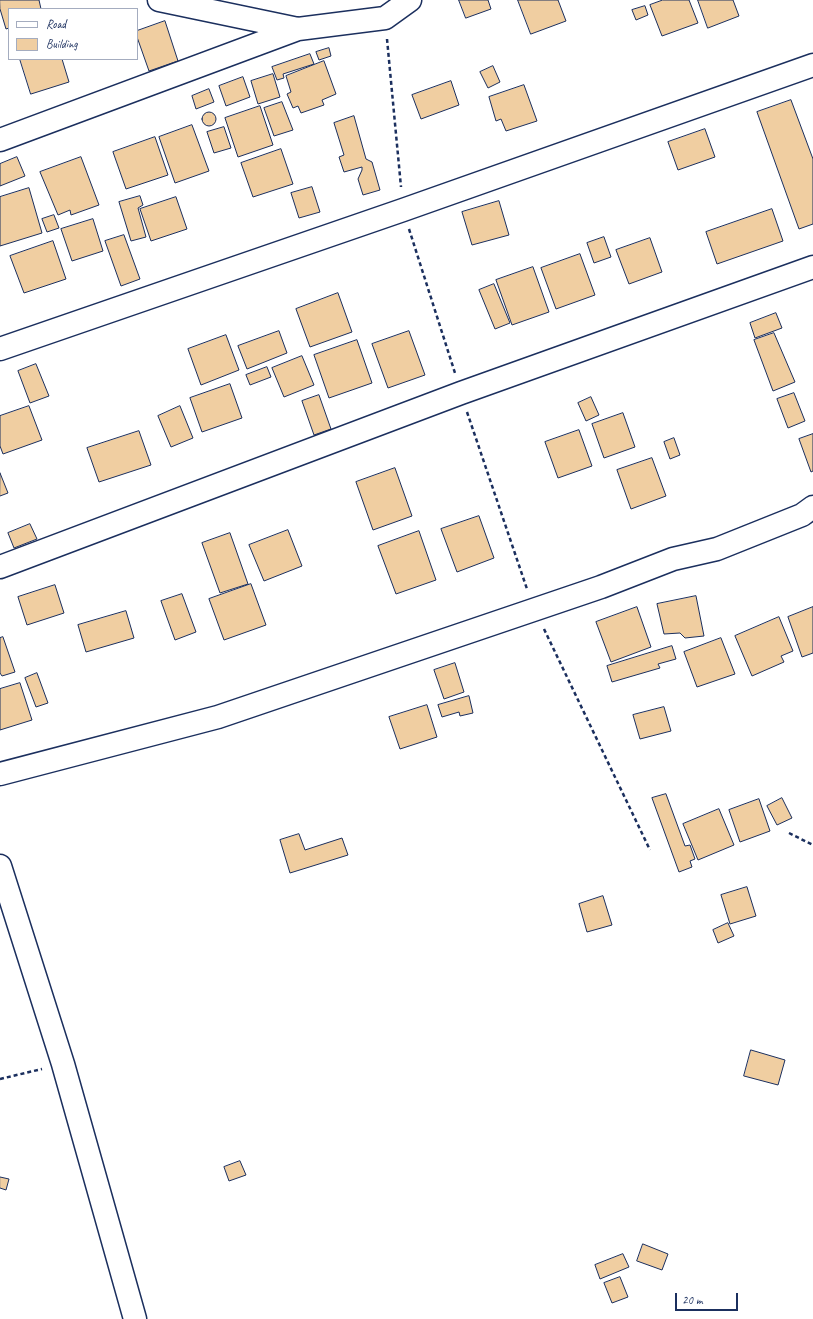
<!DOCTYPE html>
<html>
<head>
<meta charset="utf-8">
<style>
	body { margin:0 }
	#map { position:relative; width:813px; height:1319px; overflow:hidden; background:#fff; font-family:Caveat,sans-serif }
	canvas { display:block }
	.legend { position:absolute; left:8px; top:8px; width:130px; height:52px; box-sizing:border-box; background:#fff; border:1px solid #a4acbf; margin:0; padding:5px 7px; list-style:none; font-size:12px; color:#1b2f5e }
	.legend li { display:flex; align-items:center; gap:8px; height:20px }
	.legend b { width:20px; border:1px solid #a4acbf }
	.scale { position:absolute; left:675px; top:1293px; width:63px; height:18px; box-sizing:border-box; border:2px solid #1b2f5e; border-top:0; padding-left:5px; font-size:12px; line-height:14px; white-space:nowrap; color:#1b2f5e; -webkit-text-stroke:3px #fff; paint-order:stroke }
</style>
</head>
<body>
<div id="map">
<canvas width="813" height="1319"></canvas>
<ul class="legend">
<li><b style="height:5px;background:#fff"></b>Road</li>
<li><b style="height:11px;background:#f0cea1"></b>Building</li>
</ul>
<div class="scale">20 m</div>
</div>
<script>
const context = document.querySelector('canvas').getContext('2d');
context.lineJoin = 'round';
function fillPath(path, color) {
  context.fillStyle = color;
  context.fill(path, 'evenodd');
}
function strokePath(path, color, width, dash) {
  context.strokeStyle = color;
  context.lineWidth = width;
  context.lineCap = dash ? 'butt' : 'round';
  context.setLineDash(dash || []);
  context.stroke(path);
}
const building = new Path2D(`
	M0,0h39l2,9h-32v19l-3,1 -6,-20z
	M459,0h29l3,9 -25,9z
	M518,0h40l8,21 -35,13z
	M663,0h26l9,23 -36,13 -12,-31z
	M698,0h35l6,16 -31,12z
	M645,6l3,9 -12,5 -4,-10z
	M165,21l13,40 -29,10 -12,-34v-6z
	M329,48l2,8 -12,4 -3,-8z
	M310,54l4,10 -31,10 1,4 -7,2 -5,-13z
	M20,59h42l7,23 -38,12z
	M324,61l12,33 -14,6 2,5 -23,8 -3,-7 -5,2 -6,-14 4,-2 -5,-16z
	M493,66l7,16 -12,6 -8,-16z
	M273,74l7,23 -22,7 -7,-23z
	M243,77l7,20 -24,9 -7,-20z
	M451,81l8,24 -38,14 -9,-24z
	M524,85l13,36 -31,10 -5,-12 -5,2 -7,-24z
	M209,89l5,13 -18,7 -4,-13z
	M791,100l22,59v65l-14,5 -42,-117z
	M282,102l11,28 -19,6 -10,-28z
	M260,106l13,39 -35,12 -13,-39z
	M202 119a7 7 0 1 1 14 0a7 7 0 1 1-14 0Z
	M354,116l12,43 6,3 8,28 -17,5 -5,-16 4,-9v-3l-18,5 -5,-15 5,-2 -10,-32z
	M192,125l17,46 -34,12 -16,-46z
	M224,127l7,21 -17,5 -7,-21z
	M705,129l10,28 -37,13 -10,-28z
	M155,137l13,38 -42,14 -13,-37z
	M281,149l12,35 -40,13 -12,-34z
	M17,157l8,19 -25,10v-22z
	M81,157l18,48 -28,10 -1,-5 -12,5 -18,-43z
	M312,187l8,25 -21,6 -8,-25z
	M29,188l13,45 -42,13v-49z
	M140,196l3,9 -5,3 8,29 -15,4 -12,-39z
	M176,197l11,32 -36,12 -11,-32z
	M499,201l10,34 -37,10 -10,-33z
	M772,209l11,32 -66,23 -11,-32z
	M54,215l5,13 -12,4 -5,-13z
	M93,219l10,32 -31,10 -11,-32z
	M124,235l16,44 -19,7 -16,-45z
	M604,237l7,20 -17,6 -7,-20z
	M650,238l12,34 -33,12 -13,-34z
	M53,241l13,38 -42,14 -14,-37z
	M580,254l15,41 -39,14 -15,-41z
	M533,267l16,45 -37,13 -16,-45z
	M494,284l16,39 -15,6 -16,-39z
	M338,293l14,39 -42,15 -14,-38z
	M776,313l6,15 -27,10 -5,-15z
	M279,331l8,22 -40,16 -9,-23z
	M409,331l16,44 -37,13 -16,-44z
	M774,333l21,49 -22,9 -19,-51z
	M226,335l13,35 -38,15 -13,-36z
	M357,340l15,43 -43,15 -15,-43z
	M302,356l12,29 -30,12 -12,-29z
	M36,364l13,32 -19,7 -12,-32z
	M267,367l4,10 -21,8 -4,-10z
	M230,384l12,34 -40,14 -12,-34z
	M794,393l11,28 -17,7 -11,-29z
	M319,395l12,34 -17,6 -12,-34z
	M591,397l8,18 -13,6 -8,-18z
	M29,406l13,34 -39,14 -3,-8v-30z
	M180,406l13,32 -22,9 -13,-31z
	M623,413l12,34 -31,11 -12,-34z
	M579,430l13,36 -34,12 -13,-36z
	M139,431l12,34 -52,17 -12,-34z
	M813,434v37l-2,1 -12,-33z
	M674,438l6,17 -10,4 -6,-17z
	M652,458l14,38 -35,13 -14,-39z
	M395,468l17,48 -39,14 -17,-48z
	M0,473l8,20 -8,3z
	M479,516l15,42 -37,14 -16,-43z
	M30,524l7,15 -23,9 -6,-15z
	M288,530l14,36 -38,15 -15,-36z
	M419,531l17,49 -40,14 -18,-48z
	M230,533l18,51 -28,9 -18,-50z
	M251,584l15,41 -42,15 -15,-41z
	M55,585l9,28 -37,12 -9,-28z
	M182,594l14,38 -21,8 -14,-39z
	M696,596l8,40 -19,2 -5,-5 -16,1 -7,-30z
	M637,607l14,40 -40,15 -15,-40z
	M813,607v46l-11,4 -14,-40z
	M126,611l8,27 -48,14 -8,-27z
	M779,617l14,34 -12,5 3,6 -32,14 -17,-40z
	M3,637l12,35 -13,4 -2,-3v-35z
	M721,638l14,36 -38,13 -13,-35z
	M672,646l4,13 -18,5 2,4 -48,14 -5,-16z
	M455,663l9,29 -20,7 -10,-29z
	M37,673l11,30 -12,4 -11,-29z
	M20,683l12,37 -32,10v-41z
	M469,696l4,17 -13,3 -1,-4 -17,5 -4,-12z
	M427,705l10,32 -37,12 -11,-32z
	M664,707l7,24 -31,8 -7,-24z
	M666,794l19,52 5,-1 5,14 -5,2 2,6 -13,5 -27,-74z
	M782,798l10,20 -15,7 -10,-19z
	M759,799l11,32 -30,11 -11,-32z
	M719,809l15,36 -36,15 -15,-36z
	M299,834l6,16 37,-12 6,17 -58,18 -10,-33z
	M747,887l9,29 -26,8 -9,-29z
	M603,896l9,29 -25,7 -8,-28z
	M728,923l6,13 -16,7 -5,-13z
	M751,1050l34,10 -7,25 -34,-9z
	M240,1161l6,14 -17,6 -5,-14z
	M0,1177l9,2 -3,11 -6,-2z
	M643,1244l25,10 -6,16 -25,-9z
	M623,1254l6,13 -29,12 -5,-14z
	M620,1277l8,20 -16,6 -8,-20z`);
const path = new Path2D(`
	M387,39l14,148
	M409,229l46,144
	M467,412l60,177
	M544,629l106,221
	M789,833l24,12
	M0,1079l42,-10`);
const minor = new Path2D(`
	M159,0l139,29
	M0,140l298,-111 87,-11 25,-18
	M0,349l403,-139 410,-145
	M0,567l461,-174 352,-126
	M0,774l218,-57 383,-130 72,-28 44,-10 85,-34 11,-8`);
const highway = new Path2D(`
	M0,866l63,198 72,255`);
fillPath(building, '#f0cea1');
strokePath(building, '#1b2f5e', 1);
strokePath(minor, '#1b2f5e', 25);
strokePath(highway, '#1b2f5e', 25);
strokePath(path, '#1b2f5e', 2.5, [4, 3]);
strokePath(minor, '#fff', 22);
strokePath(highway, '#fff', 22);
</script>
</body>
</html>
